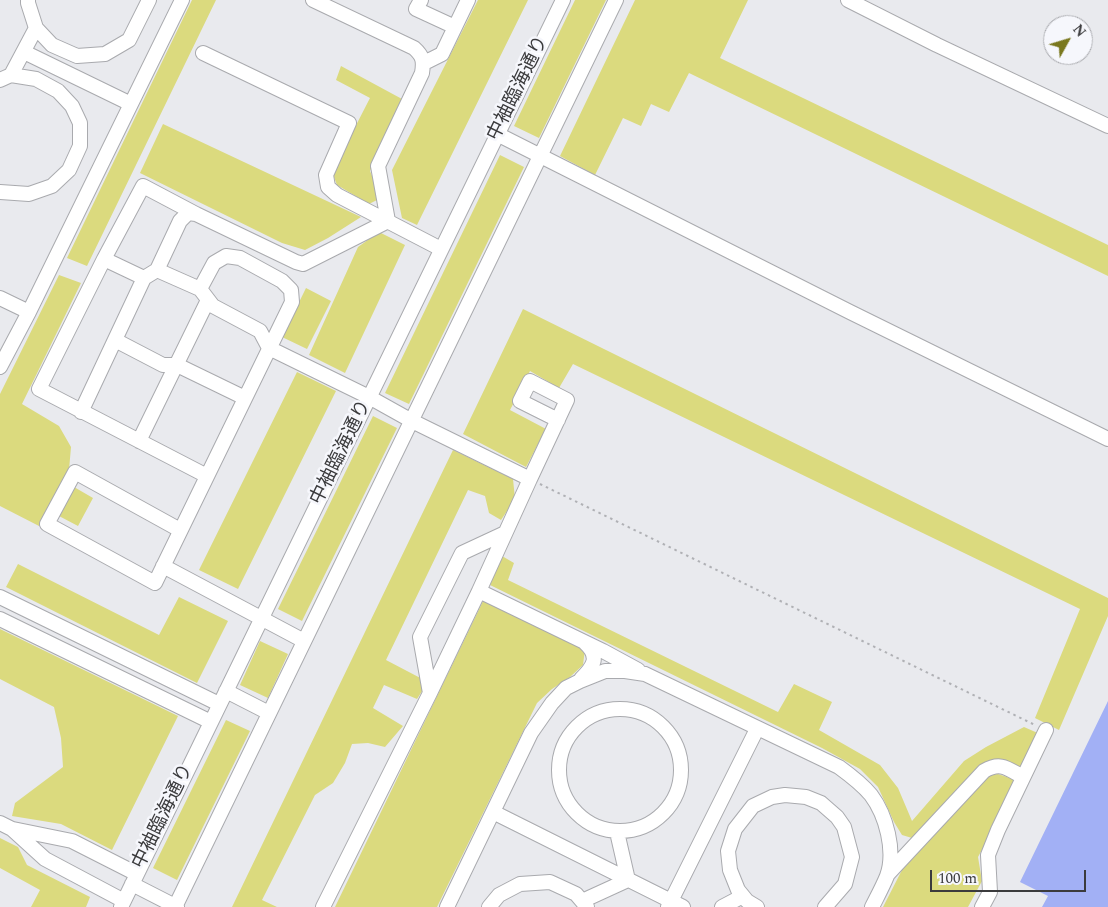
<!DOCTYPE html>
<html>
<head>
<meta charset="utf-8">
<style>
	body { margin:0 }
	#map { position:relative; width:1108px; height:907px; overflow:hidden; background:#e9eaee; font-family:Spectral,serif }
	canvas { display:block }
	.north { position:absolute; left:1043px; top:15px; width:50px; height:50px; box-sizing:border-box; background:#f6f7fc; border:1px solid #abacb0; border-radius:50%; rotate:51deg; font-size:14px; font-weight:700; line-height:20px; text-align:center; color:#3b3b3d }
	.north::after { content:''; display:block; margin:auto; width:18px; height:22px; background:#7a781e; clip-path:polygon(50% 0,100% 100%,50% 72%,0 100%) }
	.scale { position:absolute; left:930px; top:870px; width:156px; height:22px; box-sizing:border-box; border:2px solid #3b3b3d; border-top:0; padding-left:6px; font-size:15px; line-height:18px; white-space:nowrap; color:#3b3b3d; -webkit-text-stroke:4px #f6f7fc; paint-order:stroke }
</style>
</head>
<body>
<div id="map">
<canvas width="1108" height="907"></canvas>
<div class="north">N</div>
<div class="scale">100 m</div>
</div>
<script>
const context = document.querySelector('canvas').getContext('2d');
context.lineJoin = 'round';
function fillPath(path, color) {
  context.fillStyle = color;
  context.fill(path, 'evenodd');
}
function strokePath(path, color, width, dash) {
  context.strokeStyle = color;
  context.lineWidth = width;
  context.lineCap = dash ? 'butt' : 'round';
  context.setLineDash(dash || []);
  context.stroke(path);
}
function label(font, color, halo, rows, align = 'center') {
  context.font = font + ' Spectral,"Noto Sans JP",serif';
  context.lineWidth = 5;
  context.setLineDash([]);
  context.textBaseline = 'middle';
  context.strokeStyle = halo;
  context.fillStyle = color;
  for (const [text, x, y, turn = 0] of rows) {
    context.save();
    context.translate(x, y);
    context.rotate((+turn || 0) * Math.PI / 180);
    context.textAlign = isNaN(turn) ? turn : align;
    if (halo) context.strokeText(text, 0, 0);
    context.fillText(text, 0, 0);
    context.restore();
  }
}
const green = new Path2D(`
	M192,0h24l-129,266 -20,-8z
	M478,0h50l-111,225 -15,-7 -10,-48z
	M575,0h31l-67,138 -25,-12z
	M635,0h113l-28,58 388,187v31l-419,-203 -20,39 -18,-8 -10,22 -18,-8 -28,57 -35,-19z
	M341,66l61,33 -32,72 8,19 -1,10 -8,4 -32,-19 -5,-13 38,-74 -34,-18z
	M163,124l198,93 -33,21 -23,12 -23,-7 -142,-70z
	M500,155l24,12 -115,237 -24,-11z
	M379,232l26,13 -60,128 -36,-18 49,-108z
	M59,275l22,8 -59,121 37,22 12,21 -2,23 -30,56 -39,-20v-112z
	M306,288l25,13 -24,48 -25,-12z
	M523,309l585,289v18l-49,114 -24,-12 45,-109 -507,-245 -14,24 -29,-17 -20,39 36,19 -20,38 -63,-33z
	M297,372l39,19 -98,198 -39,-19z
	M373,416l24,12 -95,193 -24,-12z
	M453,450l60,29 2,20 -14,21 -12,-7 -4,-17 -17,-6 -82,170 42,22 -11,17 -33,-14 -11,23 30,18 -18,21 -17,-4 -16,1 -7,19 -12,20 -18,12 -53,105 15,7h-45z
	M74,487l19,11 -15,28 -19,-10z
	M502,556l12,7 -6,17 270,132 16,-28 38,18 -13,28 61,35 18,23 14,33 52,-60 22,-14 38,-20 16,7 -20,36 -12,-9h-12l-84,77 -10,-3 -8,-13 -16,-35 -18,-18 -38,-21 -332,-163z
	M18,564l141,71 20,-38 49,24 -31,62 -191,-96z
	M484,599l101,50 -2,16 -13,12 -18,12 -15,14 -100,204h-102z
	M0,629l178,87 -66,134 -51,-26 -49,-8 3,-13 48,-36 -2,-29 -7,-31 -54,-28z
	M260,641l28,13 -20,44 -28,-13z
	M226,720l24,11 -73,149 -24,-12z
	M998,774l21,7 -41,76 4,24 -14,26h-85l19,-37 83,-95z
	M0,838l18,9 9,18 63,32 -4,10h-55l9,-17 -40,-22z`);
const water = new Path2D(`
	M1108,701v206h-66l6,-11 -28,-14z`);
const path = new Path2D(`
	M540,484l495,241`);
const minor = new Path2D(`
	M28,0v3l8,25 16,17 25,11 28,-2 24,-14 20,-40
	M421,0l-5,9 39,18
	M848,0l89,45 171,81
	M24,52l107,52
	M203,53l146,70 -23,52 2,12 9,8 104,54
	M424,63l18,-9 26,-54
	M11,75l25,-47
	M0,80l11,-5 25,4 22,12 14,15 8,17v23l-11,24 -17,16 -23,8 -29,-2
	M497,134l353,178 258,127
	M196,214l-8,-1 -8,8 -23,49 -13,8 -40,-19 39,-73 53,28 100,48 7,2 85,-43 -10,-55 44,-93c2,-12 1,-17 -8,-25l-101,-48
	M104,259l-65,130 168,87
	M157,270l43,19 13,17 47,25 9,17 100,49 43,24 118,58 -51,112
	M0,298l29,14
	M115,340l48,25h14l68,33
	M0,367l29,-55 153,-312
	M81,412l63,-134
	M139,441l69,-141
	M530,479l37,-79 -37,-19 -10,20 38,19
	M180,530l-105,-58 -28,52 108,59 137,-281 -1,-12 -9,-9 -42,-23 -14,-2 -12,7 -14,26
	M163,566l141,75
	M0,597l219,107
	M0,619l211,103
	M581,679c13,-13 19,-22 4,-36
	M226,691l43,22
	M430,693l-10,-56 42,-84 43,-20
	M559 770a61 61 0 1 1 122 0a61 61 0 1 1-122 0Z
	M493,812l190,95
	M0,823l12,6 33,30 79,42
	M13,829l59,12 65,33
	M888,874l96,-103c17,-10 24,-2 39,6
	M132,884l45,23
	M582,901l46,-21 -11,-48
	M121,907l442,-907
	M175,907l441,-907
	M323,907l107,-214 49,-102 124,60 35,19
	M447,907l84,-174 21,-30 14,-15 14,-7 25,-10h20l20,3 194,93c11,8 23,17 32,28 15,20 25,56 16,81 -4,10 -10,21 -15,31
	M489,907l10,-12 21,-11 30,-2 26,12 11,13
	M668,907l89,-178
	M722,907l21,-11
	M757,907l-10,-6 -9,-11 -8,-20 -2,-19 7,-22 18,-23 19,-9 13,-2 21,2 15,6 16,14 7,10 8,30 -7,27 -20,23
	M982,907l8,-15 -2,-37 10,-25 48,-100`);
const streetNames = [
	["中袖臨海通り",519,89,-64],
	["中袖臨海通り",342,453,-64],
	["中袖臨海通り",164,817,-64]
];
fillPath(green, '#dbda7e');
fillPath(water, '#a2b0f5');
strokePath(minor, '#a9aaae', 16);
strokePath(path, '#b0b1b5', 2, [2.5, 4]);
strokePath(minor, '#fff', 14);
label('19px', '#3b3b3d', '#f6f7fc', streetNames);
</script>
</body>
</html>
